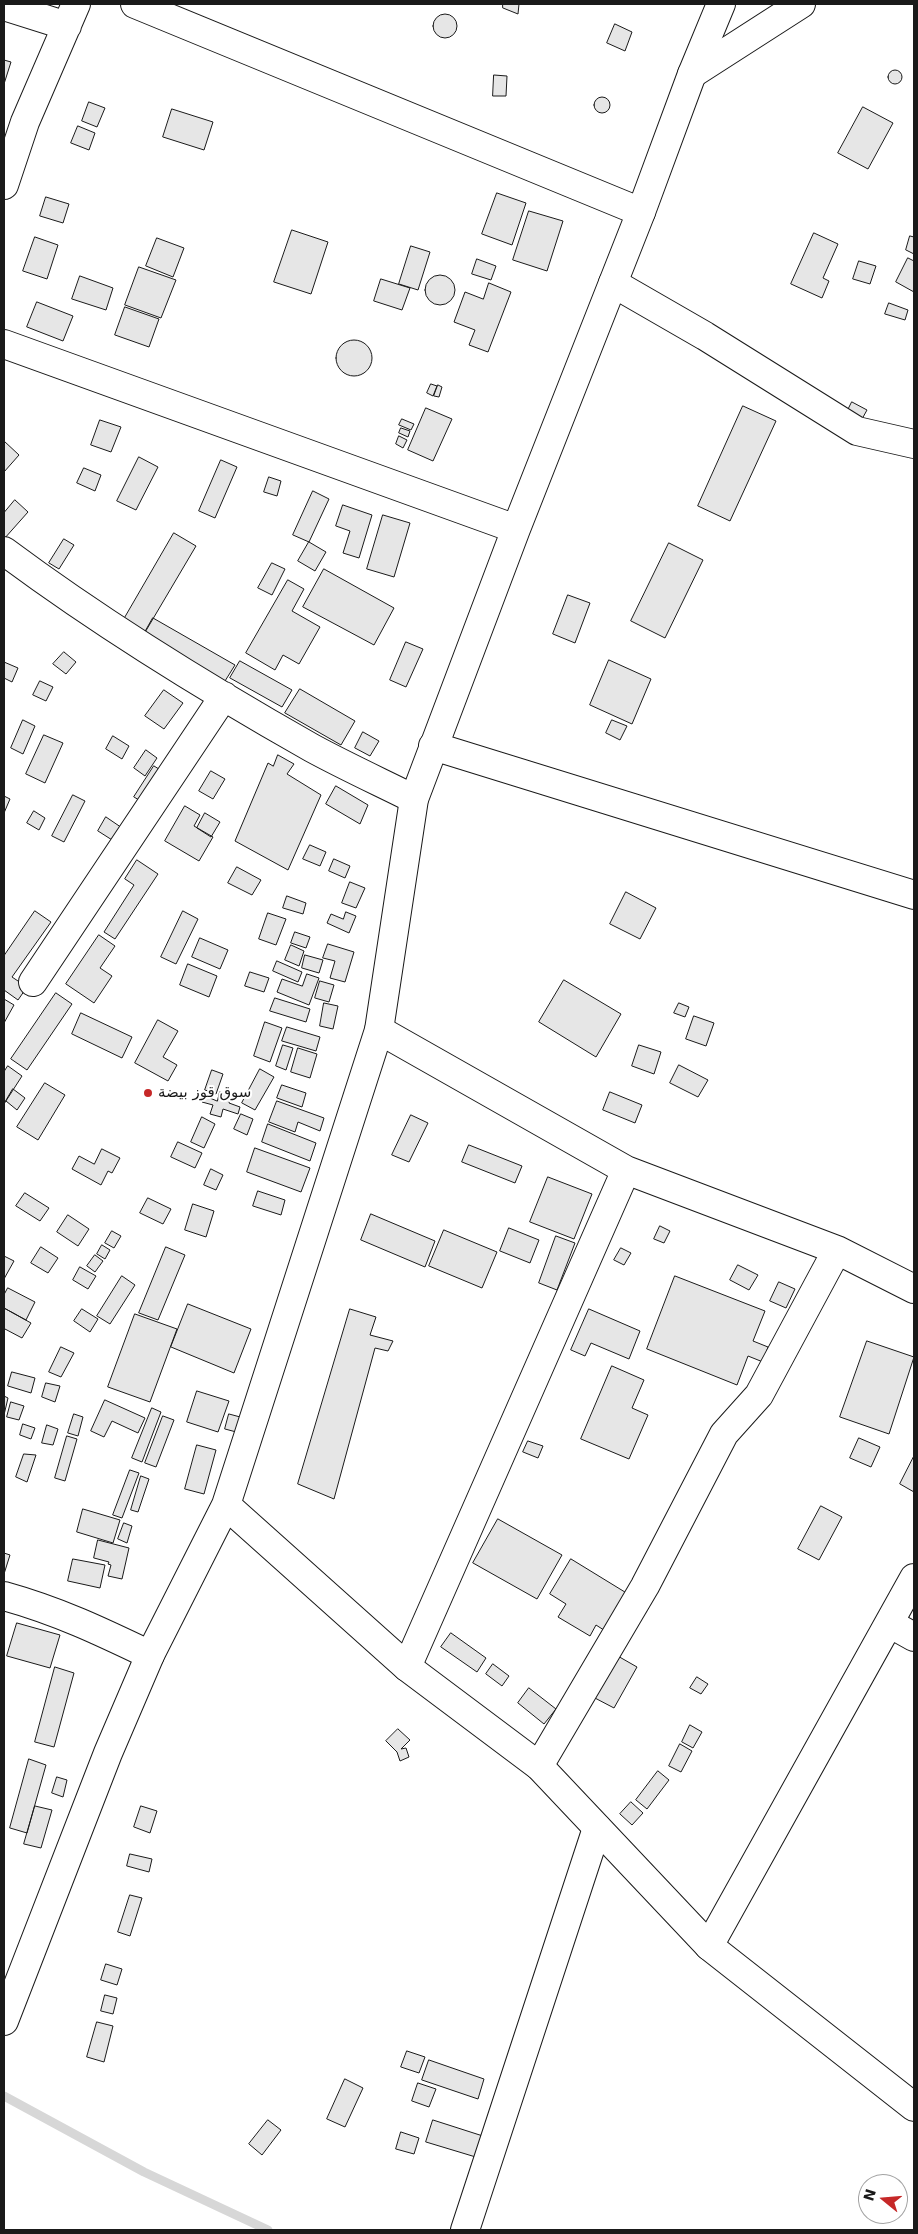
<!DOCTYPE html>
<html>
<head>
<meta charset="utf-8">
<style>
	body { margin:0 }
	#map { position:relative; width:918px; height:2234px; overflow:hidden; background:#fff; font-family:"DejaVu Sans",sans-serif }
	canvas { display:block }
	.frame { position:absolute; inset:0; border:5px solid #1a1a1a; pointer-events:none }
	.north { position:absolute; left:858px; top:2174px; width:50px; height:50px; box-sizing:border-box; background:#fff; border:1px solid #a3a3a3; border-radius:50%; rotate:287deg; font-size:14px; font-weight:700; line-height:20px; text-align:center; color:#1a1a1a }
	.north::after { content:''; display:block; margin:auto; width:18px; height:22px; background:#c62828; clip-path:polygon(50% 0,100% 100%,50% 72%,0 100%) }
</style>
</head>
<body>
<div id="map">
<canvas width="918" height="2234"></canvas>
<div class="frame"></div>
<div class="north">N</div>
</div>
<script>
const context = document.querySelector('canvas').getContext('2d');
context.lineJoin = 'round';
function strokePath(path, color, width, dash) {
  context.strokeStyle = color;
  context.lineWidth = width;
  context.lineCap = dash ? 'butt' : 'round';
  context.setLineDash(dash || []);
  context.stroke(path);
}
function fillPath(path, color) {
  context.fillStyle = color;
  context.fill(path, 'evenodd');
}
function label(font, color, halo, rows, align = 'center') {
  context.font = font + ' "DejaVu Sans",Vazirmatn,sans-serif';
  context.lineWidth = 4;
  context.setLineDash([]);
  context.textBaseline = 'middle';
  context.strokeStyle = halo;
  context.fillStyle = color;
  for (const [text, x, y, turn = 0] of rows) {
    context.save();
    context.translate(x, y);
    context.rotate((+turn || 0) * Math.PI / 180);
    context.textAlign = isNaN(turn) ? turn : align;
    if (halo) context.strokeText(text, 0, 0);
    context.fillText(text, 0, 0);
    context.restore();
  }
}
const stream = new Path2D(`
	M4,2096l140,76 124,58`);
const building = new Path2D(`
	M503,4h16l-1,10 -15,-6z
	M433 26a12 12 0 1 1 24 0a12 12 0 1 1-24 0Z
	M615,24l17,8 -7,19 -18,-8z
	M4,60l7,2 -7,22z
	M888 77a7 7 0 1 1 14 0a7 7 0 1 1-14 0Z
	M494,75l13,1 -1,20h-13z
	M594 105a8 8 0 1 1 16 0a8 8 0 1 1-16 0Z
	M89,102l16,6 -8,19 -15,-6z
	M863,107l30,16 -25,46 -30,-16z
	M172,109l41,13 -9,28 -41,-13z
	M78,126l17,7 -6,17 -18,-7z
	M497,193l29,10 -14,42 -30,-11z
	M46,197l23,7 -6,19 -23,-7z
	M529,211l34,10 -16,50 -34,-11z
	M292,230l36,12 -17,52 -37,-12z
	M814,233l24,11 -15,34 6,3 -7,17 -31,-14z
	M910,236l4,1v17l-8,-4z
	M35,237l23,8 -11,34 -24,-8z
	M157,238l27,10 -11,29 -27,-11z
	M411,246l19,6 -12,38 -19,-6z
	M908,258l6,3v31l-18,-10z
	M477,259l19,7 -5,14 -19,-6z
	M859,261l17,5 -6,18 -17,-5z
	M139,267l37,13 -15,38 -36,-13z
	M425 290a15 15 0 1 1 30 0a15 15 0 1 1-30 0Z
	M80,276l33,12 -7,22 -34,-11z
	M381,279l29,9 -8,22 -28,-9z
	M489,283l22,9 -23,60 -19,-7 6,-15 -21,-8 11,-30 18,7z
	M37,302l36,14 -10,25 -36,-14z
	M889,303l19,7 -3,10 -20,-6z
	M125,307l34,12 -10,28 -34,-12z
	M336 358a18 18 0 1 1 36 0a18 18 0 1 1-36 0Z
	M431,384l6,2 -4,10 -6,-3z
	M438,385l4,2 -3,10 -5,-1z
	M852,402l15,8 -5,9 -15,-7z
	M743,406l33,15 -46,100 -32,-15z
	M426,408l26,11 -19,42 -25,-11z
	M402,419l12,5 -3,6 -12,-5z
	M100,420l21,7 -10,25 -20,-7z
	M401,428l9,3 -2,6 -9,-4z
	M399,436l8,4 -4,8 -7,-4z
	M4,441l15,14 -15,17z
	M139,457l19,10 -22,43 -19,-9z
	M221,460l16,7 -22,51 -16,-7z
	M84,468l17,7 -6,16 -18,-8z
	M269,477l12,4 -4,15 -13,-4z
	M313,491l16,8 -20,43 -16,-7z
	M15,500l13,12 -24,27v-26z
	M343,505l29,10 -13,43 -16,-5 7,-22 -14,-5z
	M383,515l27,8 -16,54 -27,-8z
	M174,533l22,13 -52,88 -21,-13z
	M64,539l10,6 -15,24 -10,-6z
	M309,542l17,10 -11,19 -17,-10z
	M669,543l34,17 -38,78 -34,-17z
	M272,563l13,6 -13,26 -14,-7z
	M324,569l70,39 -20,37 -71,-38z
	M288,580l16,9 -12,22 28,16 -21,37 -16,-9 -8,15 -29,-17z
	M568,595l22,8 -15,40 -22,-9z
	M153,618l82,47 -10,16 -81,-47z
	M406,642l17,7 -17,38 -16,-7z
	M64,652l12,10 -10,12 -13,-10z
	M609,660l42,19 -19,45 -42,-19z
	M240,661l52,29 -10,17 -52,-29z
	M4,662l14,6 -6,14 -8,-4z
	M40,681l13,6 -7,14 -13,-6z
	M300,689l55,32 -14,24 -56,-32z
	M164,690l19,13 -19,26 -19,-13z
	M23,720l12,6 -12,28 -12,-6z
	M612,720l15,6 -7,14 -14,-7z
	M363,732l16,9 -9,15 -15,-8z
	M44,735l19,8 -18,40 -19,-9z
	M113,736l16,10 -7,13 -16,-10z
	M146,750l11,8 -12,18 -11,-8z
	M278,755l16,9 -7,10 34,21 -33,75 -53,-29 33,-78 5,3z
	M154,766l13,8 -20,31 -13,-8z
	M211,771l14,8 -12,20 -14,-8z
	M336,786l32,19 -8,19 -34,-20z
	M73,795l12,6 -21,41 -12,-6z
	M4,796l6,3 -6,14z
	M185,806l15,9 -6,11 19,11 -14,24 -34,-20z
	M34,811l11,7 -6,12 -12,-7z
	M205,813l15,9 -9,15 -14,-9z
	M106,817l22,15 -8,13 -22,-14z
	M310,845l16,7 -6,14 -17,-7z
	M334,859l16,7 -5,12 -16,-7z
	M137,860l21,14 -43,65 -11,-7 30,-47 -9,-6z
	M237,867l24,13 -9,15 -24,-12z
	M350,882l15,6 -9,20 -14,-5z
	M626,892l30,16 -16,31 -30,-15z
	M287,896l19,7 -3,11 -20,-6z
	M35,911l16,11 -39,55 15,10 -9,13 -14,-10v-34z
	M183,911l15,8 -22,45 -15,-7z
	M346,912l10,4 -7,17 -22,-10 4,-9 12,5z
	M268,913l18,6 -10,26 -17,-6z
	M295,932l15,5 -4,11 -15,-5z
	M99,935l16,11 -15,22 12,8 -18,27 -28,-19z
	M200,938l28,12 -8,19 -28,-12z
	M328,944l26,8 -9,30 -15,-4 5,-17 -12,-3z
	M291,945l13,6 -5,15 -14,-6z
	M305,955l18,5 -4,13 -17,-5z
	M277,961l25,11 -4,10 -25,-11z
	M188,964l29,12 -8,21 -29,-12z
	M250,972l19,6 -5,14 -19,-6z
	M307,974l12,4 -10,27 -32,-13 5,-13 20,7z
	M564,980l57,34 -25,43 -57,-35z
	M320,981l14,4 -5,17 -14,-4z
	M56,993l16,11 -45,66 -16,-11z
	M275,998l35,11 -4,13 -36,-11z
	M4,999l10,6 -10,18z
	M324,1003l14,3 -5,23 -13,-3z
	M679,1003l10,4 -4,10 -11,-4z
	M81,1013l51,24 -10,21 -50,-24z
	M694,1016l20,7 -8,23 -20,-7z
	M158,1020l20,11 -15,26 14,8 -9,16 -33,-18z
	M265,1022l17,6 -12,34 -16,-6z
	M287,1027l33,10 -4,14 -34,-10z
	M283,1045l10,3 -7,22 -10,-4z
	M639,1045l22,7 -7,22 -22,-8z
	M298,1048l19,6 -7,24 -19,-6z
	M679,1065l29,15 -10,17 -28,-14z
	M8,1066l14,10 -18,28v-32z
	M260,1069l14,8 -19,33 -13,-7z
	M212,1070l11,4 -7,20 -11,-4z
	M45,1083l20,12 -27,45 -21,-13z
	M282,1085l24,8 -4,14 -25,-9z
	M13,1089l12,9 -8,12 -11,-9z
	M220,1092l11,4 -2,7 11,4 -2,7 -15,-5 -2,8 -11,-3 3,-9 -11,-3 3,-6 12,5z
	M610,1092l32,13 -7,18 -32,-13z
	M277,1101l47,17 -4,13 -22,-9 -3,10 -26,-10z
	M241,1114l12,5 -6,16 -13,-6z
	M411,1115l17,8 -19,39 -17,-7z
	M202,1117l13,7 -11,24 -13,-6z
	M268,1124l48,19 -6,18 -48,-19z
	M178,1142l24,11 -7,15 -24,-11z
	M469,1145l53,21 -7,17 -53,-21z
	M255,1148l55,20 -9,24 -54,-20z
	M102,1149l18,9 -8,15 -4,-2 -7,14 -29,-16 7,-13 15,8z
	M211,1169l12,6 -7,15 -12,-5z
	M548,1177l44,17 -18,45 -44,-17z
	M258,1191l27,9 -4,15 -28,-9z
	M25,1193l24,15 -9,13 -24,-15z
	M148,1198l23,11 -8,15 -23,-11z
	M193,1204l21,7 -8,26 -21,-7z
	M371,1214l64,27 -10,26 -64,-27z
	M68,1215l21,14 -11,17 -21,-14z
	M660,1226l10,5 -6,12 -10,-4z
	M509,1228l30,12 -9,23 -30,-12z
	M444,1230l53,22 -15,36 -53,-22z
	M112,1231l9,5 -7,12 -9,-5z
	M556,1236l19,7 -18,47 -18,-7z
	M102,1245l8,5 -5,9 -8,-5z
	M41,1247l17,11 -10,15 -17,-10z
	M166,1247l19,8 -27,65 -19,-7z
	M621,1248l10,5 -7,12 -10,-5z
	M95,1255l8,6 -8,11 -8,-6z
	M4,1256l10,5 -10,18z
	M738,1265l20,10 -9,15 -19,-10z
	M80,1267l16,9 -8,13 -15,-9z
	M122,1276l13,9 -25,39 -13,-8z
	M675,1276l90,35 -12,30 15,6 -5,15 -15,-6 -11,29 -90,-36z
	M779,1282l16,7 -9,19 -16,-7z
	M8,1288l27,14 -9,18 -22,-12v-13z
	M188,1304l63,25 -17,44 -63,-26z
	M4,1308l27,15 -9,15 -17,-9 -1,3z
	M82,1309l16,10 -8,13 -16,-11z
	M350,1309l26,8 -6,18 23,6 -5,10 -13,-3 -41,151 -36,-15z
	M589,1309l51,22 -11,28 -38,-16 -6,13 -14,-6z
	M135,1314l42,15 -27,73 -42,-15z
	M867,1341l47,16 -25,77 -49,-17z
	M61,1347l13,6 -13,24 -12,-5z
	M612,1366l32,14 -12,28 16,7 -19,44 -48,-20z
	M12,1372l23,6 -4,15 -23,-7z
	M46,1383l14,3 -5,16 -13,-5z
	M197,1391l32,10 -11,31 -31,-10z
	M4,1396l4,2 -4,17z
	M105,1400l40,18 -7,15 -26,-12 -8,16 -13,-6z
	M11,1402l13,4 -5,14 -12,-3z
	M152,1408l9,4 -19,50 -10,-4z
	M74,1414l9,3 -5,19 -10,-3z
	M229,1414l15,4 -4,15 -15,-4z
	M163,1416l11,4 -18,47 -11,-4z
	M23,1424l12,4 -4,11 -11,-4z
	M47,1425l11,4 -5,16 -11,-2z
	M67,1436l10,3 -12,42 -10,-3z
	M859,1438l21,9 -9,20 -21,-9z
	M528,1441l15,5 -5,12 -15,-6z
	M197,1445l19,5 -12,44 -19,-5z
	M24,1454l12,1 -9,27 -11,-5z
	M914,1456v36l-14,-8z
	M130,1470l9,3 -17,45 -9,-3z
	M141,1476l8,3 -11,33 -7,-2z
	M821,1506l21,11 -23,43 -21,-11z
	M83,1509l37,11 -7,23 -36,-11z
	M498,1519l64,36 -25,44 -64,-36z
	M124,1523l8,3 -5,17 -9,-4z
	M98,1540l31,8 -7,31 -14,-3 3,-11 -3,-1 1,-2 -15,-4z
	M4,1553l6,2 -6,19z
	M73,1559l32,6 -5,23 -32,-7z
	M571,1559l62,38 -23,37 -14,-9 -6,11 -32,-19 8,-13 -16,-10z
	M17,1623l43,12 -10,33 -43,-12z
	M451,1633l35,25 -9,14 -36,-25z
	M616,1655l21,12 -23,41 -21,-11z
	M493,1664l16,12 -7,10 -16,-12z
	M55,1667l19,6 -20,74 -19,-5z
	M697,1677l11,7 -7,10 -11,-6z
	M529,1688l27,21 -12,15 -26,-21z
	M690,1725l12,7 -9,16 -11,-6z
	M398,1729l12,11 -9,9 5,-1 3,9 -9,4 -3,-9 -11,-11z
	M680,1744l12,7 -11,21 -12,-6z
	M29,1759l17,6 -19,68 -17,-5z
	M658,1771l11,9 -22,29 -11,-9z
	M57,1777l10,3 -4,17 -11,-4z
	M631,1802l12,11 -11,12 -12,-11z
	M35,1806l17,4 -11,38 -17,-4z
	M141,1806l16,5 -7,22 -16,-6z
	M130,1854l22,5 -3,13 -22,-6z
	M130,1895l12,3 -12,38 -12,-4z
	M106,1964l16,5 -5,16 -16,-5z
	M105,1995l12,3 -4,16 -12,-3z
	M97,2022l16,4 -9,36 -17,-5z
	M407,2051l18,6 -6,16 -18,-6z
	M429,2060l55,19 -6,20 -56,-19z
	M345,2079l18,9 -18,39 -18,-8z
	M418,2083l18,6 -7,18 -17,-6z
	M268,2120l13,10 -19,25 -13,-11z
	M433,2120l53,17 -7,21 -53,-16z
	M401,2132l18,6 -5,16 -18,-5z`);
const minor = new Path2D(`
	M135,4l506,208
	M4,6l63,20
	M692,74l109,-70
	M4,185l21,-63 51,-118
	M613,283l92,53 152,95 57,13
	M4,551c98,73 202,137 308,197 33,18 68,34 102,51
	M433,746l481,149
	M33,982l191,-286
	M379,1030l247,140 211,80 77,39
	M4,1596c54,15 96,35 146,59
	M889,1623l25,14
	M407,1667l219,-497
	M539,1766l106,-180 79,-152 35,-39 78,-145
	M709,1946l205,-368
	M465,2230l132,-402`);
const major = new Path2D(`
	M4,344l512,185
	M226,1505l181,162 132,99 170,180 205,161
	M4,2021l104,-268 42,-98 76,-150 153,-475 35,-231 102,-270 125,-317 51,-138 29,-70`);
const markers = [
	[148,1093,5,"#c62828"]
];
const poiNames = [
	["سوق قوز بيضة",158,1093]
];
strokePath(stream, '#d7d7d7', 9);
fillPath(building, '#e6e6e6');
strokePath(building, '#1a1a1a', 1);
strokePath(minor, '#1a1a1a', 30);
strokePath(major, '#1a1a1a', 30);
strokePath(minor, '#fff', 28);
strokePath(major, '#fff', 28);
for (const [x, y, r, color] of markers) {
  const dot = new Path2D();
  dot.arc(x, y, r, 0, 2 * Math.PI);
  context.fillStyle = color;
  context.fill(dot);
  strokePath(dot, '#fff', 2);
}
label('15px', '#1a1a1a', '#fff', poiNames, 'left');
</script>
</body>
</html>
